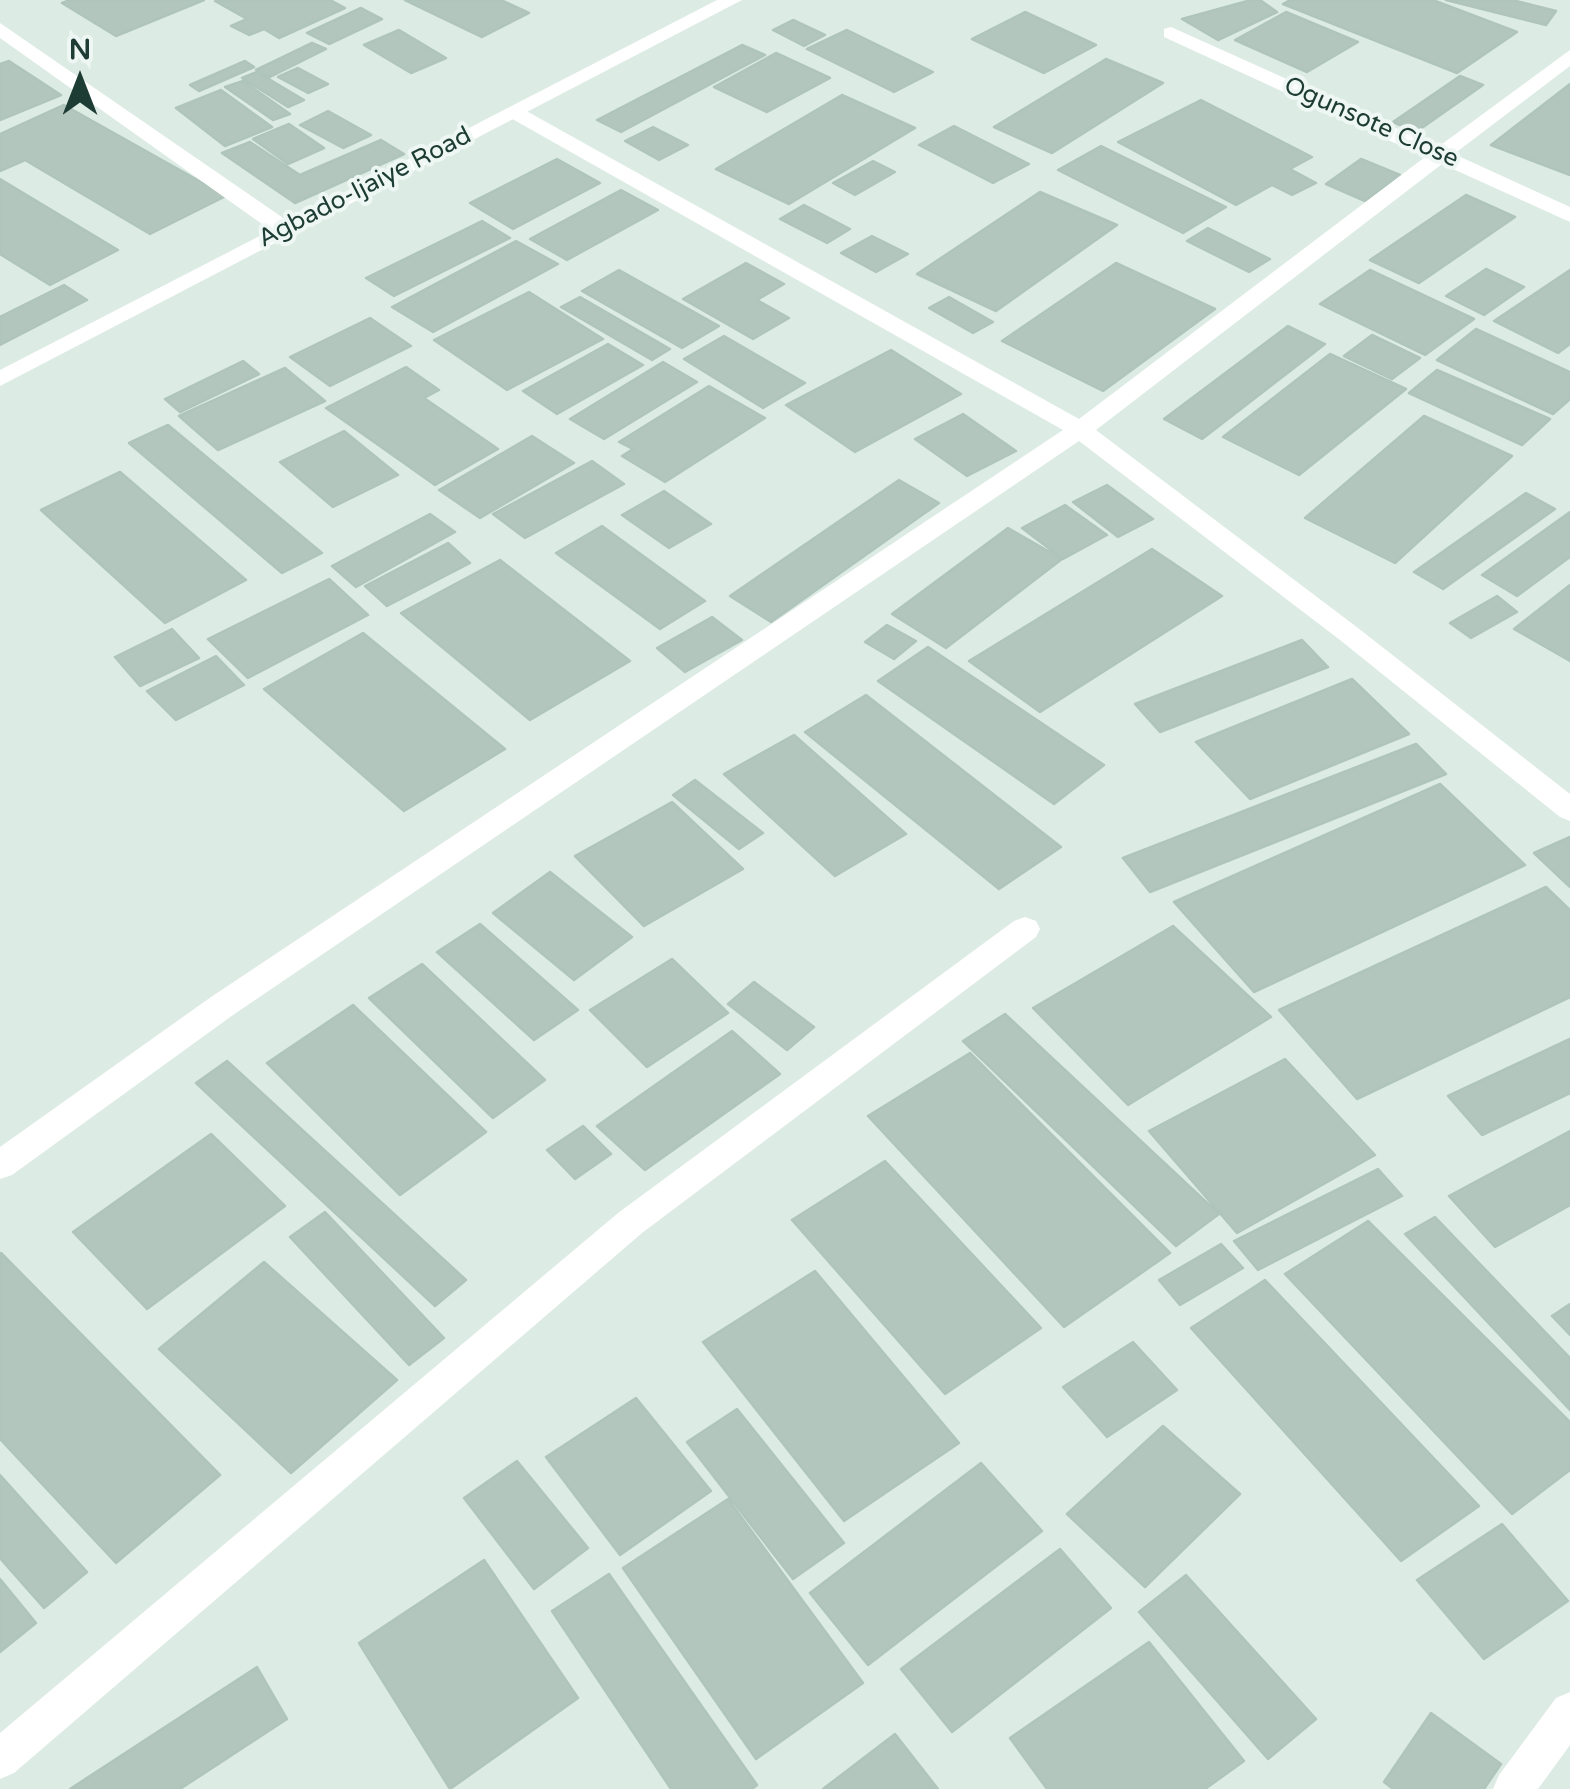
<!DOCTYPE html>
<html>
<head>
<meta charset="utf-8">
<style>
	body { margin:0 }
	#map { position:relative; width:1570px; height:1789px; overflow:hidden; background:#ddebe5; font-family:"Varela Round",sans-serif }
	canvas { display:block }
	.north { position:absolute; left:30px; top:30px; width:100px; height:100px; -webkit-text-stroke:8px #eef7f3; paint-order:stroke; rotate:0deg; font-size:28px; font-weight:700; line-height:40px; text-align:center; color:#1d3c34 }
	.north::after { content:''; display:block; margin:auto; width:35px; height:45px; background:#1d3c34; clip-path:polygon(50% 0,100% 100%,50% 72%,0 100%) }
</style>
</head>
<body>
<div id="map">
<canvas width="1570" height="1789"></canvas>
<div class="north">N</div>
</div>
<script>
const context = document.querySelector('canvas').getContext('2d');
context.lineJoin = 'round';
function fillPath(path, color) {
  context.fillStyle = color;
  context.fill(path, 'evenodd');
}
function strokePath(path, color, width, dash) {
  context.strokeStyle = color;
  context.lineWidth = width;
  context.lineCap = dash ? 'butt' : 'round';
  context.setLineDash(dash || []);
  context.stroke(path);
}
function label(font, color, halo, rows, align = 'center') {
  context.font = font + ' "Varela Round",sans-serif';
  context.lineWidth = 8;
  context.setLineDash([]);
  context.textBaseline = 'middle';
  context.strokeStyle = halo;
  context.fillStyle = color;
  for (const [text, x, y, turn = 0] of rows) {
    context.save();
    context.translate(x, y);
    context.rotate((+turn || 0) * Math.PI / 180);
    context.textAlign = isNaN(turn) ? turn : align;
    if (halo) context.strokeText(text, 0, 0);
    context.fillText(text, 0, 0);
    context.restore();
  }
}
const building = new Path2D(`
	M70,0h134l-88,36 -54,-33z
	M330,0l15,8 -66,30 -15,-9 -15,6 -18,-9 16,-7 -32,-18z
	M405,0h96l28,13 -47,24z
	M1251,0h9l17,12 -59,28 -36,-21z
	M1290,0h143l84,32 -60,41 -174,-69z
	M1446,0h66l44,11 -10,14z
	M361,8l21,11 -53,25 -22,-11z
	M1025,12l71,33 -52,28 -72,-34z
	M1286,12l72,30 -51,30 -72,-32z
	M793,20l32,15 -21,11 -31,-16z
	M399,30l47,28 -35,15 -47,-28z
	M847,30l86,42 -39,20 -87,-43z
	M312,43l14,6 -56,28 -14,-7z
	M742,45l23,10 -144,77 -24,-12z
	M776,53l54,25 -63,34 -53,-25z
	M1106,59l57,24 -111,70 -58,-26z
	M9,61l52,34 -61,25v-56z
	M245,61l9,6 -55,24 -9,-6z
	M298,68l30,16 -20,9 -30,-16z
	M257,72l47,28 -16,7 -46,-29z
	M1460,76l23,9 -67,47 -23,-10z
	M243,81l47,33 -17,6 -48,-33z
	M1570,84v91l-79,-30z
	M221,90l51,37 -47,19 -49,-38z
	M842,95l73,33 -126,76 -73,-35z
	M1201,100l111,57 -22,12 26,14 -24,12 -20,-10 -36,20 -118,-63z
	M64,105l162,91 -76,38 -125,-74 -25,11v-37z
	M328,111l43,24 -28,13 -43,-23z
	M289,124l35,24 -36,16 -35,-25z
	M954,126l75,38 -36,19 -74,-38z
	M653,127l35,18 -29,15 -34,-19z
	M381,140l23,14 -109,49 -73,-50 28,-11 50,33z
	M1101,146l125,61 -43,26 -125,-63z
	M557,159l43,24 -87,46 -43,-26z
	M1361,159l39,16 -35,26 -39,-17z
	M873,161l22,11 -40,23 -22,-12z
	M0,179l118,71 -68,35 -50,-31z
	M621,190l37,20 -91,50 -37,-21z
	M1040,192l77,33 -121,86 -79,-37z
	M1466,195l49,22 -96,66 -49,-23z
	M804,205l46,24 -23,14 -47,-24z
	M482,221l28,17 -116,58 -28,-18z
	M1208,228l62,31 -21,13 -62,-31z
	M872,236l36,18 -32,18 -35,-19z
	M516,241l42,23 -125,68 -41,-25z
	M746,263l38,21 -27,16 32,18 -36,21 -70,-40z
	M1116,263l99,46 -112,82 -101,-50z
	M1486,269l38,18 -40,28 -38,-19z
	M619,270l100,56 -37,22 -100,-57z
	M1370,270l104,49 -49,36 -105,-51z
	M1570,270v74l-12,9 -64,-32z
	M64,285l23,15 -87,45v-28z
	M529,292l74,47 -96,51 -73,-50z
	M580,297l90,52 -18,11 -91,-53z
	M949,297l44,25 -20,11 -44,-25z
	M370,318l41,28 -81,40 -40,-29z
	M1288,326l37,18 -123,95 -38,-20z
	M1476,329l94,43v27l-17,15 -116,-54z
	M1372,335l48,23 -28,21 -48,-23z
	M724,336l81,47 -42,25 -79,-49z
	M608,344l35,21 -86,49 -34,-23z
	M891,350l70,44 -106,58 -69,-47z
	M1330,354l76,35 -107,86 -76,-38z
	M243,361l16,13 -79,38 -15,-13z
	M663,362l34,20 -93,57 -34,-20z
	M406,367l33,23 -15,8 74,51 -63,36 -109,-77z
	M285,368l40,33 -107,49 -39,-34z
	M1437,370l113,49 -28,26 -113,-52z
	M709,386l56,32 -100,64 -43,-26 11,-7 -14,-7z
	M963,414l53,37 -49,25 -52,-37z
	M1424,416l88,40 -117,107 -90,-45z
	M168,425l154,128 -40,20 -153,-130z
	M344,431l54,44 -65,32 -53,-45z
	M532,436l42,27 -94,55 -41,-28z
	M592,461l32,23 -99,54 -32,-24z
	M120,472l126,108 -81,43 -124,-113z
	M899,480l40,23 -168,119 -41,-26z
	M1107,485l46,34 -35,18 -45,-35z
	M664,491l47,33 -42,24 -47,-33z
	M1526,493l29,16 -112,80 -29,-17z
	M1065,505l42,30 -44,24 -41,-31z
	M1570,512v45l-53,39 -35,-21z
	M430,514l25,18 -99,55 -24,-21z
	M602,526l103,75 -45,28 -104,-76z
	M1008,528l54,31 -116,89 -54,-34z
	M448,543l22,20 -83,43 -22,-20z
	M1152,549l70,47 -182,116 -71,-51z
	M500,560l130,101 -100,59 -129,-107z
	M329,579l39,36 -120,63 -40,-39z
	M1570,585v76l-56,-32z
	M1497,596l20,16 -46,26 -21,-15z
	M712,617l30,23 -57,32 -28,-24z
	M887,625l29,16 -22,18 -29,-17z
	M172,629l27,29 -59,28 -25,-29z
	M363,633l142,116 -101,62 -140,-122z
	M1302,640l26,27 -168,65 -25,-28z
	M928,647l176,118 -50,39 -176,-123z
	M216,656l28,29 -68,35 -29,-29z
	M1352,679l57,55 -159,65 -54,-57z
	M866,695l195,152 -62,42 -194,-157z
	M794,735l112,99 -71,42 -111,-102z
	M1416,744l30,30 -296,118 -27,-34z
	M695,780l68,53 -24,16 -66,-54z
	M1440,784l85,81 -271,127 -80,-90z
	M672,802l71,67 -99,57 -69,-70z
	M1570,837v50l-36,-34z
	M550,872l82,65 -58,43 -81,-67z
	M1546,887l24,23v87l-213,102 -78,-89z
	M480,924l98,86 -44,30 -97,-88z
	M1173,926l98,91 -143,88 -95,-97z
	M672,959l56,54 -81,54 -57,-57z
	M422,964l123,116 -52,38 -124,-120z
	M754,982l60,45 -27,23 -59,-46z
	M353,1005l133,127 -86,63 -133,-132z
	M1005,1014l214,200 -43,32 -213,-205z
	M732,1031l48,43 -135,96 -48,-44z
	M1570,1039v54l-88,42 -34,-39z
	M970,1053l200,200 -106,74 -196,-211z
	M1285,1059l90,96 -138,78 -88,-102z
	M227,1061l239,219 -31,26 -239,-223z
	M583,1126l28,28 -36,25 -28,-29z
	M1570,1131v74l-75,42 -46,-51z
	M211,1134l74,72 -138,103 -74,-77z
	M885,1161l156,167 -96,66 -153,-174z
	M1378,1169l24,27 -144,74 -24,-29z
	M325,1212l119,126 -35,27 -119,-128z
	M1435,1217l135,141v52l-165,-176z
	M1368,1221l202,201v48l-58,44 -227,-240z
	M1221,1244l22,24 -63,37 -21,-25z
	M1,1253l219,222 -104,88 -116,-124z
	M264,1262l133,118 -106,93 -132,-124z
	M815,1271l144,172 -115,78 -141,-179z
	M1265,1280l214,226 -78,55 -210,-233z
	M1570,1304v31l-18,-19z
	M1133,1342l44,48 -70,47 -44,-50z
	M636,1398l75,93 -91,64 -74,-98z
	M737,1409l107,134 -51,36 -106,-137z
	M1163,1426l77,68 -95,93 -78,-73z
	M517,1461l71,87 -54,41 -70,-91z
	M981,1463l61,68 -174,134 -58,-72z
	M0,1475l87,97 -43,36 -44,-50z
	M728,1499l135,184 -107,76 -133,-191z
	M1502,1524l66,77 -84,58 -67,-79z
	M1060,1549l51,59 -159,124 -51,-63z
	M484,1560l94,138 -128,91 -91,-146z
	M609,1574l148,211 -5,4h-81l-119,-178z
	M1186,1575l130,144 -48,40 -129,-147z
	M0,1579l36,44 -36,29z
	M1149,1642l95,119 -39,28h-158l-37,-51z
	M257,1667l30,52 -107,70h-110z
	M1431,1713l70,51 -17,25h-91l-9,-7z
	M895,1734l43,55h-115z`);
const minor = new Path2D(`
	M0,23l292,201 3,5 -3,5h-16l-276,-196z
	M1171,27l267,120 132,-97v16l-116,88 116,53v15l-128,-58 -346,266 262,198 212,166v27l-10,-4 -220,-177 -261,-199 -846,574 -221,160 -12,4v-32l211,-150 852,-567 -556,-314 -3,-4 3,-4h14l558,311 346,-262 -261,-120v-8z
	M1025,917l11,4 4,8 -4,8 -394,296 -628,540 -14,6v-46l618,-520 396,-292z
	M1570,1692v53l-32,44h-45l6,-14 57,-77z`);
const tertiary = new Path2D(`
	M717,0h25l-742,386v-16z`);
const farStreetnames = [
	["Ogunsote Close",1371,123,24],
	["Agbado-Ijaiye Road",365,188,-27]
];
fillPath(building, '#b2c6be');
strokePath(building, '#afc5bc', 2.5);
fillPath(minor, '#fff');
fillPath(tertiary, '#fff');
label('25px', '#1d3c34', '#eef7f3', farStreetnames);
</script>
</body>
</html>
